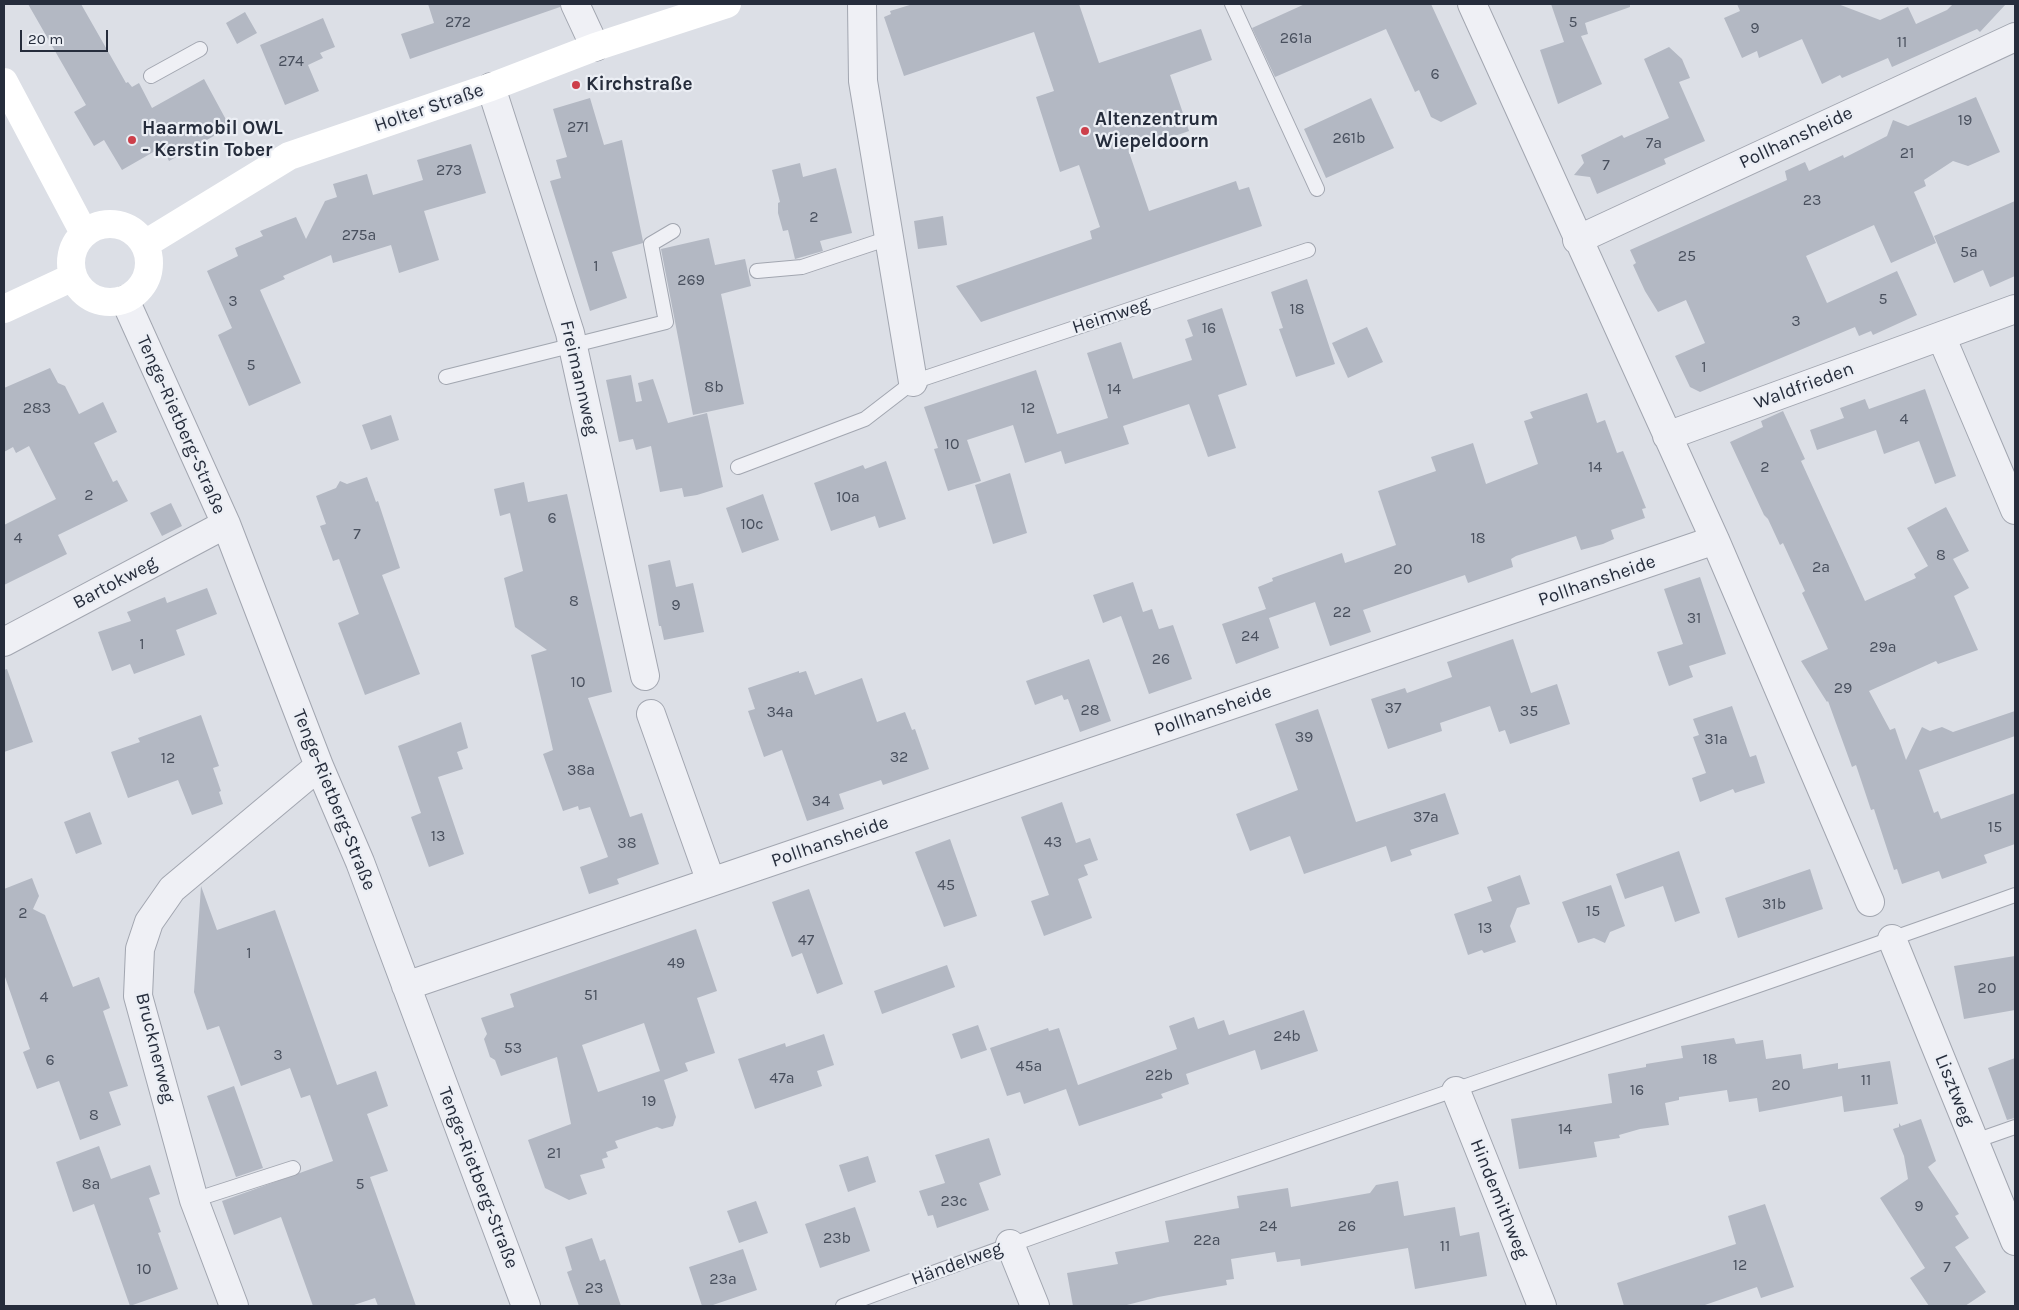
<!DOCTYPE html>
<html>
<head>
<meta charset="utf-8">
<style>
	body { margin:0 }
	#map { position:relative; width:2019px; height:1310px; overflow:hidden; background:#dcdfe6; font-family:Karla,sans-serif }
	canvas { display:block }
	.frame { position:absolute; inset:0; border:5px solid #262d3c; pointer-events:none }
	.scale { position:absolute; left:20px; top:30px; width:88px; height:22px; box-sizing:border-box; border:2px solid #262d3c; border-top:0; padding-left:6px; font-size:15px; line-height:18px; white-space:nowrap; color:#262d3c; -webkit-text-stroke:4px #ebeef4; paint-order:stroke }
</style>
</head>
<body>
<div id="map">
<canvas width="2019" height="1310"></canvas>
<div class="frame"></div>
<div class="scale">20 m</div>
</div>
<script>
const context = document.querySelector('canvas').getContext('2d');
context.lineJoin = 'round';
function fillPath(path, color) {
  context.fillStyle = color;
  context.fill(path, 'evenodd');
}
function strokePath(path, color, width, dash) {
  context.strokeStyle = color;
  context.lineWidth = width;
  context.lineCap = dash ? 'butt' : 'round';
  context.setLineDash(dash || []);
  context.stroke(path);
}
function label(font, color, halo, rows, align = 'center') {
  context.font = font + ' Karla,sans-serif';
  context.lineWidth = 4.5;
  context.setLineDash([]);
  context.textBaseline = 'middle';
  context.strokeStyle = halo;
  context.fillStyle = color;
  for (const [text, x, y, turn = 0] of rows) {
    context.save();
    context.translate(x, y);
    context.rotate((+turn || 0) * Math.PI / 180);
    context.textAlign = isNaN(turn) ? turn : align;
    if (halo) context.strokeText(text, 0, 0);
    context.fillText(text, 0, 0);
    context.restore();
  }
}
const building = new Path2D(`
	M28,4h53l45,79 2,-1 4,5 7,-4 13,25 52,-29 26,48 -61,34 -7,-14 -40,23 -18,-30 -10,6 -20,-34 12,-7z
	M428,4h132v3l-150,52 -9,-25 33,-11z
	M913,4h166l20,59 102,-34 11,31 -42,15 19,56 -60,21 20,59 87,-30 3,9 10,-3 13,39 -281,96 -25,-36 136,-47 -2,-8 10,-4 -21,-62 -19,7 -24,-75 18,-6 -20,-59 -130,44 -20,-59 7,-3 -1,-3z
	M1305,4h126l46,100 -36,18 -10,-5 -12,-27 -4,2 -29,-63 -111,48 -23,-49z
	M1551,4h79v3l-45,16 3,11 -7,2 21,48 -44,20 -18,-54 24,-8z
	M1737,4h101l42,16 28,-13 8,17 31,-14 6,-6h53l-26,28 -3,-3 -85,38 -4,-9 -46,20 -2,-3 -18,9 -20,-45 -43,19 -2,-7 -15,7 -18,-40 16,-7z
	M245,12l12,21 -20,11 -11,-21z
	M323,18l12,29 -15,6 3,5 -15,7 11,26 -34,14 -25,-60z
	M1669,47l13,12 8,19 -11,4 26,59 -41,18 2,5 -69,30 -7,-17 -16,-2 10,-12 -3,-8 41,-20 2,3 45,-20 -25,-59z
	M1976,97l24,55 -32,14 -15,-5 -29,19 2,6 -12,6 22,51 -45,20 -17,-38 -68,31 21,47 70,-32 20,44 -44,20 -2,-4 -12,5 -4,-9 -155,65 -10,-5 -15,-31 30,-13 -19,-43 -28,12 -13,-21 -12,-26 3,-2 -6,-13 157,-70 -2,-9 20,-9 4,9 34,-16 1,3 43,-22 6,-16 15,6z
	M590,98l14,47 18,-5 21,101v2l-31,9 15,46 -37,13 -40,-130 11,-3 -5,-18 11,-3 -14,-48z
	M1371,98l23,50 -68,30 -22,-49z
	M471,144l15,49 -62,18 15,49 -40,13 -8,-28 -58,18 -2,-8 -48,21 2,3 -25,11 41,93 -52,23 -31,-71 14,-7 -25,-57 31,-15 -3,-8 28,-12 -3,-5 36,-14 10,22 19,-38 12,-4 -4,-13 34,-10 6,21 50,-15 -6,-20z
	M800,163l3,14 33,-9 16,65 -32,8 3,10 -28,8 -7,-29 -5,1 -5,-18v-10l2,-1 -8,-32z
	M2015,201v75l-25,11 -7,-17 -29,13 -20,-47z
	M943,216l4,29 -29,4 -4,-28z
	M709,238l6,27 30,-6 6,27 -30,8 23,110 -51,11 -32,-166z
	M1307,279l28,85 -39,13 -17,-48 4,-1 -12,-36z
	M1222,308l25,77 -29,10 18,53 -28,9 -19,-53 -66,22 6,18 -64,20 -4,-13 -36,12 -12,-38 -46,15 14,41 -33,10 -14,-42 4,-1 -14,-41 112,-37 21,64 51,-16 -21,-65 34,-11 12,37 59,-19 -7,-21 8,-3 -6,-16z
	M1367,327l16,35 -35,16 -16,-35z
	M50,368l8,15 7,3 14,28 24,-12 14,30 -23,11 19,39 4,-2 11,21 -70,34 9,19 -63,31v-60l52,-26 -27,-53 -13,7 -3,-6 -9,5v-64z
	M631,375l5,27 6,-1 -4,-18 15,-4 15,44 39,-10 16,74 -26,8 -13,2 -2,-9 -22,4 -9,-46 -15,4 -3,-11 -14,3 -13,-62z
	M1925,389l31,87 -21,8 -16,-43 -35,13 -8,-24 -59,20 -7,-20 34,-12 -4,-10 25,-9 4,10z
	M1587,393l10,30 8,-3 12,33 6,-2 23,57 -4,1 3,9 -34,12 3,9 -11,5 -22,6 -5,-14 -60,20 -5,3 2,8 -45,16 -3,-8 -102,35 8,22 -41,14 -15,-44 -46,16 10,30 -43,16 -14,-40 44,-15 -8,-22 15,-6 -1,-3 70,-25 3,10 51,-18 -18,-54 58,-20 -5,-14 42,-14 13,41 52,-20 -14,-43 9,-3 -3,-6z
	M1783,411l22,48 -4,2 64,140 51,-23 -2,-4 14,-8 -21,-38 39,-21 23,44 -16,8 16,29 -15,8 24,54 -40,14 -2,-3 -67,30 21,39 5,-2 11,32 16,-33 8,4 12,-4 11,5 62,-21v25l-96,34 15,43 4,-2 3,8 74,-26v51l-31,11 3,8 -45,16 -3,-8 -37,13 -5,-15 -3,1 -20,-61 -3,1 -15,-45 -4,2 -24,-66 -1,1 -26,-41 27,-12 -26,-56 3,-2 -22,-48 -3,2 -12,-26 -4,-4 -34,-73 33,-15 -2,-6z
	M391,415l8,25 -28,10 -9,-25z
	M886,461l20,58 -27,9 -4,-12 -44,15 -17,-48 49,-18 2,4z
	M1010,473l17,60 -34,11 -18,-59z
	M367,477l9,25 2,-1 22,67 -18,7 38,99 -55,21 -27,-72 21,-9 -20,-55 -6,2 -13,-35 6,-2 -10,-28 20,-8 4,-7 7,3z
	M524,482l4,20 39,-8 45,198 -24,6 42,119 12,-4 17,51 -42,15 2,5 -30,10 -9,-27 28,-10 -18,-50 -11,3 -1,-4 -15,5 -20,-57 10,-4 -22,-95 16,-5 -32,-23 -11,-49 19,-7 -13,-58 -10,3 -6,-27z
	M763,494l16,46 -37,13 -16,-45z
	M171,503l11,23 -20,10 -12,-23z
	M670,560l6,27 17,-4 11,49 -40,8 -3,-14h-2l-11,-61z
	M1700,577l26,77 -37,12 4,11 -24,9 -12,-34 26,-8 -19,-55z
	M1133,582l10,30 9,-3 7,20 14,-4 19,54 -43,15 -28,-78 -18,7 -10,-28z
	M207,588l10,26 -41,16 9,25 -51,19 -4,-10 -18,7 -14,-39 33,-11 -4,-9 38,-15 2,6z
	M1513,639l18,54 26,-9 13,40 -60,20 -5,-14 -6,2 -9,-26 -50,17 2,8 -54,18 -17,-50 34,-11 2,5 45,-16 -5,-15z
	M1089,659l22,62 -31,11 -12,-33 -4,1 -2,-5 -27,10 -9,-24z
	M7,669l26,73 -29,10v-82z
	M799,671v2l7,-2 9,24 47,-17 15,44 28,-10 7,18 3,-1 14,40 -46,16 -2,-5 -42,14 5,15 -37,12 -25,-71 -18,7 -16,-46 7,-2 -7,-21z
	M1732,706l18,51 6,-2 9,28 -30,10 -2,-4 -33,13 -8,-24 14,-5 -13,-36 6,-2 -6,-16z
	M1318,709l38,113 89,-29 14,41 -49,16 2,5 -21,7 -5,-16 -82,28 -14,-38 -40,15 -14,-37 62,-24 -23,-66z
	M201,715l18,51 -6,2 8,23 -2,1 4,12 -31,11 -14,-35 -50,18 -17,-46 29,-10 -2,-4z
	M461,722l7,26 -11,4 6,17 -25,8 26,77 -35,13 -18,-50 10,-4 -23,-67z
	M1062,802l14,41 14,-5 8,22 -14,5 4,10 -10,4 14,39 -48,18 -13,-35 18,-6 -28,-78z
	M90,812l12,32 -26,10 -12,-32z
	M950,839l27,77 -33,11 -29,-75z
	M1679,851l21,62 -25,9 -12,-36 -38,13 -9,-25z
	M1810,869l13,40 -85,29 -13,-40z
	M1520,875l10,29 -13,4 -7,18 6,16 -32,11 -2,-3 -14,5 -14,-41 38,-13 -5,-14z
	M32,878l7,18 -6,13 12,6 28,72 26,-10 11,31 -7,3 25,75 -19,6 12,33 -41,15 -21,-59 -22,8 -14,-37 7,-3 -26,-75v-85z
	M1611,885l14,41 -15,6 -5,11 -11,-5 -16,5 -16,-41z
	M201,886l16,44 58,-20 62,175 39,-14 12,35 -21,8 21,57 -18,6 46,129h-38l-3,-8 -24,8h-38l-32,-89 -47,18 -12,-34 111,-40 -23,-66 -9,3 -11,-30 -49,18 -22,-60 -12,4 -13,-38z
	M809,889l34,95 -26,10 -15,-41 -10,4 -20,-55z
	M696,929l21,62 -20,7 18,55 -30,10 3,8 -24,9 12,37 -3,9 -11,3 -5,-2 -42,14 3,7 -12,4 2,5 -6,2 3,9 -25,7 7,19 -18,6 -24,-12 -17,-48 43,-16 -14,-67 -56,19 -6,-16 -5,-3 -6,-18 3,-5 -6,-16 33,-11 -4,-13zM644,1023l16,48 -62,21 -16,-47z
	M2015,956v54l-51,9 -10,-53z
	M947,965l8,22 -73,27 -8,-23z
	M1304,1010l14,41 -57,19 -6,-20 -69,24 3,10 -28,10 2,4 -84,28 -13,-37 -42,15 -4,-12 -13,4 -17,-48 58,-20 1,3 10,-3 19,57 99,-36 -8,-23 25,-9 4,12 26,-9 5,15z
	M978,1025l9,25 -26,9 -9,-25z
	M824,1034l10,31 -17,6 5,15 -67,23 -17,-50 47,-16 1,4z
	M1734,1038l2,6 27,-4 3,19 35,-5 2,15 35,-6v6l52,-8 8,43 -54,8 -2,-16 -83,16 -2,-14 -28,4 -2,-12 -48,7v3l-14,3 4,22 -29,4 -21,6 1,3 -26,4 3,15 -78,12 -8,-50 101,-16 -4,-29 38,-7v-3l37,-6 -2,-12z
	M2015,1058v60l-8,2 -19,-52z
	M234,1086l29,82 -27,9 -29,-81z
	M1921,1119l15,42 -8,6 31,47 -4,2 14,22 -14,9 31,45 -21,14h-36l-19,-28 15,-10 -45,-70 28,-19 -4,-23 -11,-27 6,-2v-4l2,3z
	M989,1138l12,37 -22,8 10,27 -52,18 -4,-13 -5,1 -9,-25 26,-8 -10,-28z
	M99,1146l12,33 39,-14 10,29 -11,4 12,34 -3,1 20,56 -48,17 -36,-102 -21,8 -17,-50z
	M868,1156l8,26 -28,10 -9,-27z
	M1398,1181l6,35 51,-9 5,29 19,-4 8,44 -72,13 -7,-41 -107,18 -1,-7 -23,3 -2,-10 -44,7 3,20 -8,1 1,5 -69,12 -35,9h-50l-6,-33 51,-9 -3,-12 54,-10 -4,-21 74,-13 -2,-12 51,-8 3,19 79,-14 6,-8z
	M756,1201l12,32 -29,10 -12,-32z
	M1765,1204l29,83 -33,11 -4,-11 -55,19h-78l-7,-23 119,-39 -8,-28z
	M855,1207l15,44 -50,17 -15,-44z
	M592,1238l8,23 5,-2 16,47h-42l-12,-34 5,-2 -7,-23z
	M743,1249l14,41 -47,16h-8l-13,-39z`);
const lane = new Path2D(`
	M1232,4l85,185
	M151,76l49,-27
	M757,271l45,-4 87,-29
	M446,377l220,-55 -15,-78 22,-13
	M738,467l127,-48 48,-37 395,-132
	M1975,1141l40,-14
	M194,1200l99,-32
	M843,1306c388,-144 782,-271 1172,-411`);
const street = new Path2D(`
	M575,4l20,43
	M862,4l1,77 50,301
	M491,87l79,246 75,343
	M1577,240l438,-203
	M125,300l101,224 93,242 41,96 166,444
	M1941,336l74,174
	M1667,436l348,-127
	M1715,540l155,362
	M4,642l222,-118
	M651,714l60,168
	M1892,939l123,302
	M406,986l1309,-446 -243,-536
	M1456,1091l86,215
	M1010,1244l25,62
	M234,1306l-40,-106 -56,-204 2,-47 9,-27 23,-33 147,-123`);
const secondary = new Path2D(`
	M4,82l80,151
	M71 263a39 39 0 1 1 78 0a39 39 0 1 1-78 0Z
	M145,244l144,-88 202,-69 104,-40 132,-43
	M4,309l69,-32`);
const markers = [
	[576,85,5,"#cd3f4a"],
	[1085,131,5,"#cd3f4a"],
	[132,140,5,"#cd3f4a"]
];
const numberNames = [
	["272",458,22],
	["5",1573,22],
	["9",1755,28],
	["261a",1296,38],
	["11",1902,42],
	["274",291,61],
	["6",1435,74],
	["19",1965,120],
	["271",578,127],
	["261b",1349,138],
	["7a",1654,143],
	["21",1907,153],
	["7",1606,165],
	["273",449,170],
	["23",1812,200],
	["2",814,217],
	["275a",359,235],
	["5a",1969,252],
	["25",1687,256],
	["1",596,266],
	["269",691,280],
	["5",1883,299],
	["3",233,301],
	["18",1297,309],
	["3",1796,321],
	["16",1209,328],
	["5",251,365],
	["1",1704,367],
	["8b",714,387],
	["14",1114,389],
	["283",37,408],
	["12",1028,408],
	["4",1904,419],
	["10",952,444],
	["14",1595,467],
	["2",1765,467],
	["2",89,495],
	["10a",848,497],
	["6",552,518],
	["10c",752,524],
	["7",357,534],
	["4",18,538],
	["18",1478,538],
	["8",1941,555],
	["2a",1821,567],
	["20",1403,569],
	["8",574,601],
	["9",676,605],
	["22",1342,612],
	["31",1694,618],
	["24",1250,636],
	["1",142,644],
	["29a",1883,647],
	["26",1161,659],
	["10",578,682],
	["29",1843,688],
	["37",1393,708],
	["28",1090,710],
	["35",1529,711],
	["34a",780,712],
	["39",1304,737],
	["31a",1716,739],
	["32",899,757],
	["12",168,758],
	["38a",581,770],
	["34",821,801],
	["37a",1426,817],
	["15",1995,827],
	["13",438,836],
	["43",1053,842],
	["38",627,843],
	["45",946,885],
	["31b",1774,904],
	["15",1593,911],
	["2",23,913],
	["13",1485,928],
	["47",806,940],
	["1",249,953],
	["49",676,963],
	["20",1987,988],
	["51",591,995],
	["4",44,997],
	["24b",1287,1036],
	["53",513,1048],
	["3",278,1055],
	["18",1710,1059],
	["6",50,1060],
	["45a",1029,1066],
	["22b",1159,1075],
	["47a",782,1078],
	["11",1866,1080],
	["20",1781,1085],
	["16",1637,1090],
	["19",649,1101],
	["8",94,1115],
	["14",1565,1129],
	["21",554,1153],
	["8a",91,1184],
	["5",360,1184],
	["23c",954,1201],
	["9",1919,1206],
	["24",1268,1226],
	["26",1347,1226],
	["23b",837,1238],
	["22a",1207,1240],
	["11",1445,1246],
	["12",1740,1265],
	["7",1947,1267],
	["10",144,1269],
	["23a",723,1279],
	["23",594,1288]
];
const poiNames = [
	["Kirchstraße",586,85],
	["Altenzentrum",1095,120],
	["Wiepeldoorn",1095,142],
	["Haarmobil OWL",142,129],
	["- Kerstin Tober",142,151]
];
const streetNames = [
	["Holter Straße",429,108,-19],
	["Pollhansheide",1796,138,-25],
	["Heimweg",1111,316,-18],
	["Freimannweg",579,378,77],
	["Waldfrieden",1804,386,-20],
	["Tenge-Rietberg-Straße",181,425,66],
	["Pollhansheide",1597,581,-19],
	["Bartokweg",115,583,-28],
	["Pollhansheide",1213,711,-19],
	["Tenge-Rietberg-Straße",334,800,68],
	["Pollhansheide",830,842,-19],
	["Brucknerweg",155,1048,76],
	["Lisztweg",1954,1090,68],
	["Tenge-Rietberg-Straße",478,1178,69],
	["Hindemithweg",1499,1199,68],
	["Händelweg",957,1264,-20]
];
fillPath(building, '#b3b8c3');
strokePath(lane, '#a2a6b0', 16);
strokePath(street, '#a2a6b0', 30);
strokePath(lane, '#eff0f5', 14);
strokePath(street, '#eff0f5', 28);
strokePath(secondary, '#fff', 28);
for (const [x, y, r, color] of markers) {
  const dot = new Path2D();
  dot.arc(x, y, r, 0, 2 * Math.PI);
  context.fillStyle = color;
  context.fill(dot);
  strokePath(dot, '#ebeef4', 2);
}
label('16px', '#49505e', null, numberNames);
label('bold 19px', '#262d3c', '#ebeef4', poiNames, 'left');
label('19px', '#262d3c', '#ebeef4', streetNames);
</script>
</body>
</html>
